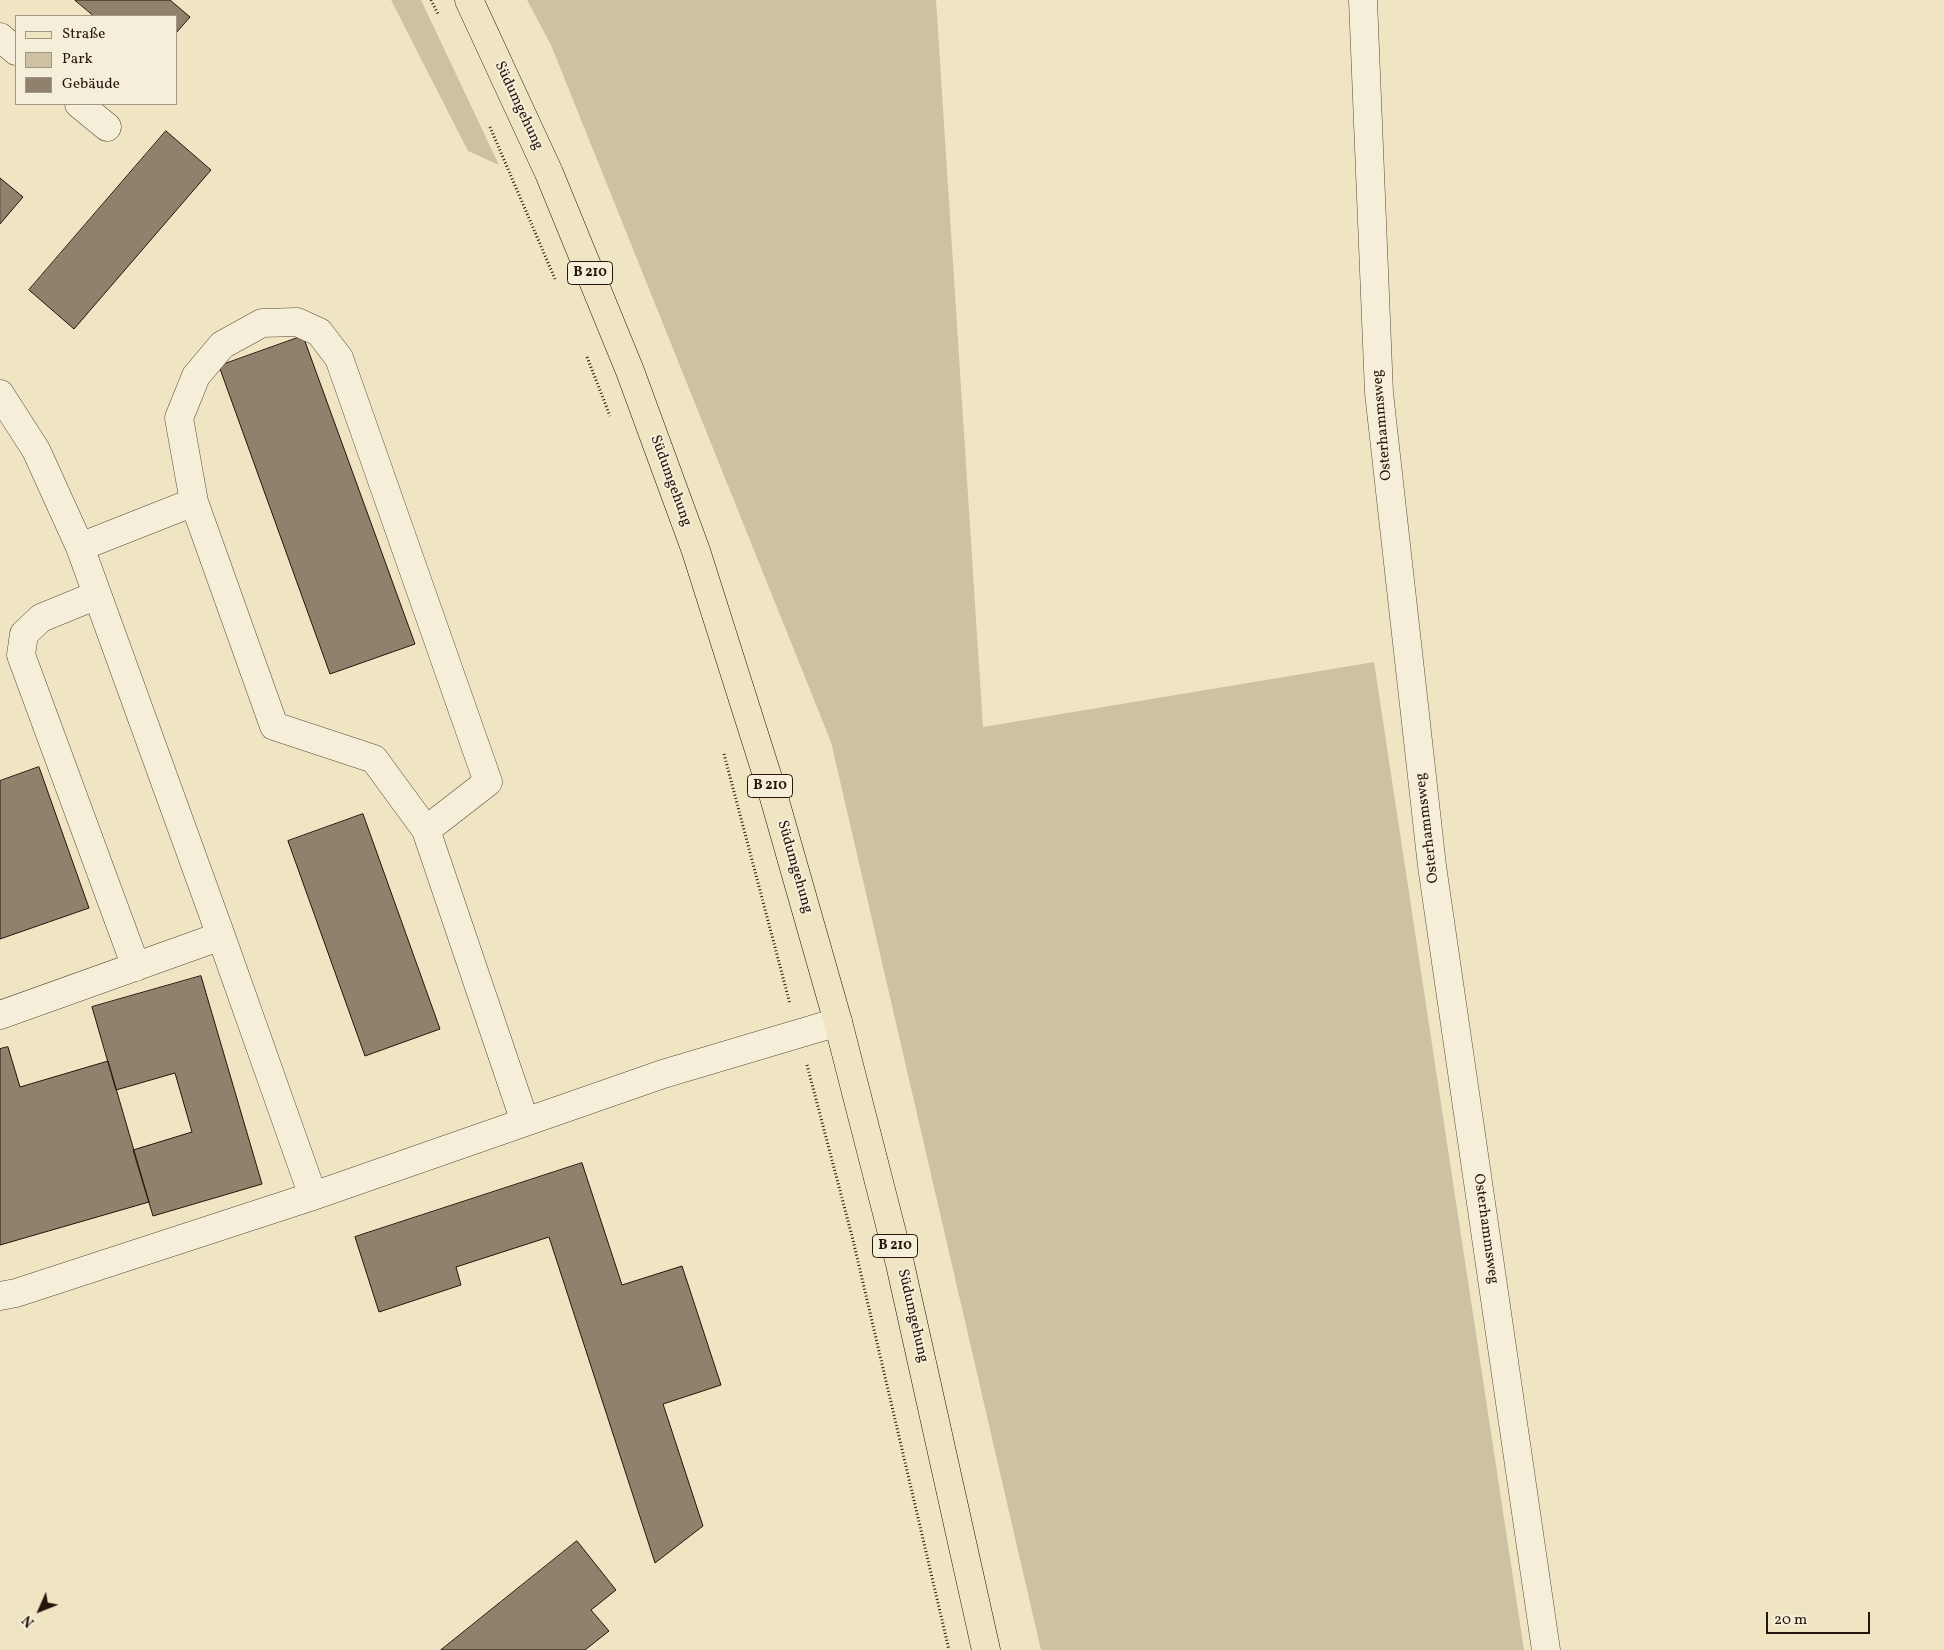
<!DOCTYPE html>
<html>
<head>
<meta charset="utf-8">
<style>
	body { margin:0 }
	#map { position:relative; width:1944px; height:1650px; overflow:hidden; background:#efe5c3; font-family:Vollkorn,serif }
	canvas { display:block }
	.legend { position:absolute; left:15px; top:15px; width:162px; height:90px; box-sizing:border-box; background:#f5eed8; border:1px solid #a29787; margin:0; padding:6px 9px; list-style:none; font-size:15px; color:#26140d }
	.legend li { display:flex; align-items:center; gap:10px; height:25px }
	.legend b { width:25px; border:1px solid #a29787 }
	.north { position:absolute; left:15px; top:1585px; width:50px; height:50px; -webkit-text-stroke:4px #f5eed8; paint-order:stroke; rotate:226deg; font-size:14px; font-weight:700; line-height:20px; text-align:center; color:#26140d }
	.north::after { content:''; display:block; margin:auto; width:18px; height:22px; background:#26140d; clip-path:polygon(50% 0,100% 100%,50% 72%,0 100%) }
	.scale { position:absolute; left:1766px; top:1612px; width:104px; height:22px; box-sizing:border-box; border:2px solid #26140d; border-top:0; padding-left:6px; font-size:15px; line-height:18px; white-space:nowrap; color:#26140d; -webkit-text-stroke:4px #f5eed8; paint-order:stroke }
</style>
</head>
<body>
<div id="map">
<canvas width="1944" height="1650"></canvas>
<ul class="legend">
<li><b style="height:6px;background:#efe5c3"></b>Straße</li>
<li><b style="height:14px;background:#cdc1a4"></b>Park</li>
<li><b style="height:14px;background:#8f816c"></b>Gebäude</li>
</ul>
<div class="north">N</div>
<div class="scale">20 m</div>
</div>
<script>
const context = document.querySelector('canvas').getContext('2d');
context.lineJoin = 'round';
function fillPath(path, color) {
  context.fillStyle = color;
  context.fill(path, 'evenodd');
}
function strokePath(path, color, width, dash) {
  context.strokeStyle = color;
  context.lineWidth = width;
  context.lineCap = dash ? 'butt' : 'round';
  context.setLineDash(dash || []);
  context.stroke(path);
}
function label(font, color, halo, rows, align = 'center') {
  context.font = font + ' Vollkorn,serif';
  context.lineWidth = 4;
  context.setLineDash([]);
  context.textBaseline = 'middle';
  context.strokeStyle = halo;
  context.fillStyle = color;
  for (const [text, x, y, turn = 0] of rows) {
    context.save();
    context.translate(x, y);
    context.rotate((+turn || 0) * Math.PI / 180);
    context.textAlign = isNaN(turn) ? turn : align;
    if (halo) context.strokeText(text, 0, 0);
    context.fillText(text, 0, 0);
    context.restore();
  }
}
const green = new Path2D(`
	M391,0h30l78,165 -31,-14z
	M527,0h409l47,727 391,-65 150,988h-483l-210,-908 -280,-697z`);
const building = new Path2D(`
	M75,0h95l20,17 -14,16v-17h-82z
	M166,131l45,39 -137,159 -45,-39z
	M0,178l23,19 -23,27z
	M303,336l112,308 -85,30 -111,-308z
	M39,767l50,141 -89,31v-158z
	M363,814l77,215 -75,27 -77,-215z
	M201,976l61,208 -109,32 -20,-66 59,-18 -17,-59 -59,17 -24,-83z
	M8,1047l12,40 88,-26 41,141 -149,43v-196z
	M582,1163l40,122 60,-19 39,119 -58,19 40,122 -48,37 -106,-326 -93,30 5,18 -82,27 -24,-75z
	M577,1541l39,49 -25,20 18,21 -24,19h-144z`);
const path = new Path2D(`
	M431,0l7,14
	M490,127l65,152
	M587,357l23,59
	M724,754l66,250
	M807,1065l46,175 96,410`);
const minor = new Path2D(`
	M1363,0l16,393 53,473 114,784
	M0,37l16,14
	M79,104l28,23
	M0,394l36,56 44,97 141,389 92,260
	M194,502l-15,-84 17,-42 26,-31 40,-22 35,-1 22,10 20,26 149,424 -62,48
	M80,547l114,-45 80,224 100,33 52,71 99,292
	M97,595l-56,23 -17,16 -3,21 115,312
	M0,1015l221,-79
	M0,1296l16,-3 297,-97 350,-122 175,-52`);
const major = new Path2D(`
	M469,0l80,173 81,198 66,180 77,243 65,228 62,242 86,386`);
const shields = [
	[590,273,45],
	[770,786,45],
	[895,1246,45]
];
const shieldNames = [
	["B 210",590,273],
	["B 210",770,786],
	["B 210",895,1246]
];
const streetNames = [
	["Südumgehung",518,106,65],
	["Osterhammsweg",1383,425,-95],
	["Südumgehung",670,481,70],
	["Osterhammsweg",1428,828,-97],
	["Südumgehung",794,867,74],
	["Osterhammsweg",1485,1229,82],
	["Südumgehung",912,1316,77]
];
fillPath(green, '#cdc1a4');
fillPath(building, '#8f816c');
strokePath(building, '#26140d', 1);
strokePath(minor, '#58483a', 29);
strokePath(major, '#26140d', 29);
strokePath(path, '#26140d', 3, [1, 2.5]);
strokePath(minor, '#f5eed8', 28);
strokePath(major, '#efe5c3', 28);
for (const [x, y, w] of shields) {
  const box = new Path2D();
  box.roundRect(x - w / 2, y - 11.5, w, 23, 4);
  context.fillStyle = '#f5eed8';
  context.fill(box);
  strokePath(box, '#26140d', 1);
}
label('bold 14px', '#26140d', null, shieldNames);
label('15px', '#26140d', '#f5eed8', streetNames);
</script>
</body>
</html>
